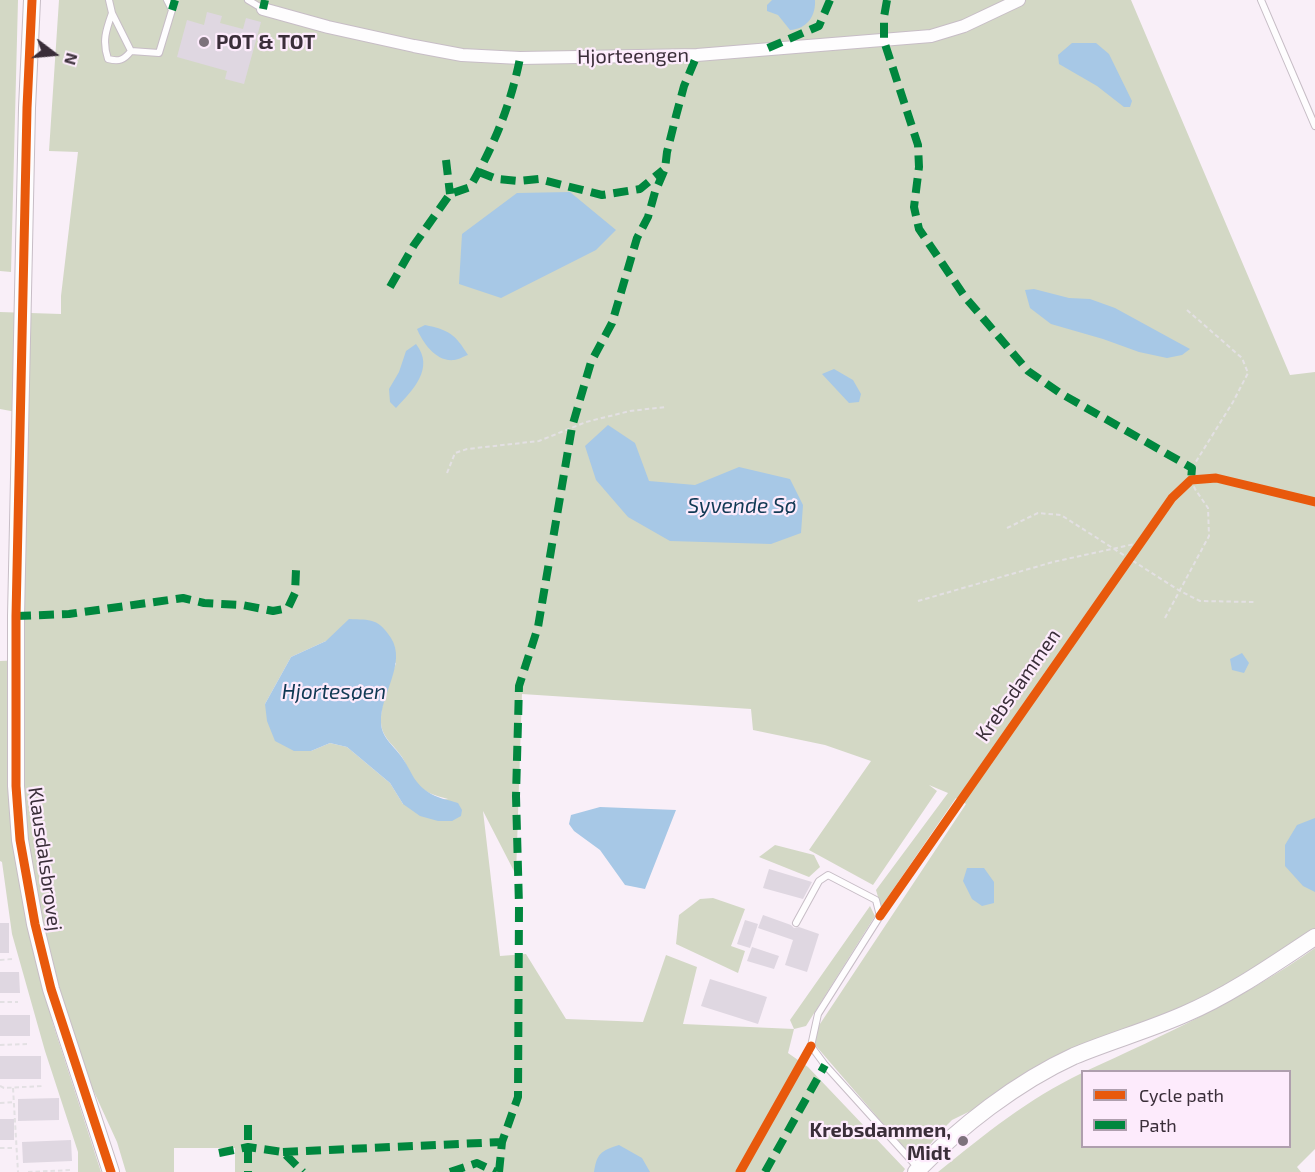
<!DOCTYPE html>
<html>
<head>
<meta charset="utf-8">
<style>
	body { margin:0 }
	#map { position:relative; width:1315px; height:1172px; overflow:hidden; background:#f9eff8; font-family:"Exo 2",sans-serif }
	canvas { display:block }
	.legend { position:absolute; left:1081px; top:1070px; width:210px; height:78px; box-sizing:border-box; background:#fdebfc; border:2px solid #af9fae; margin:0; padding:8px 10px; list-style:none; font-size:18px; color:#3a2e39 }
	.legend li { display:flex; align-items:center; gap:12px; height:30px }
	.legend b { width:30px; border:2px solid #af9fae }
	.north { position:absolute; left:24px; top:24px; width:60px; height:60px; -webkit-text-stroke:4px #fdebfc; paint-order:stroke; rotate:106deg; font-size:16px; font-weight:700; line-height:24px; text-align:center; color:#3a2e39 }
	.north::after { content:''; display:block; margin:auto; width:21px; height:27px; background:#3a2e39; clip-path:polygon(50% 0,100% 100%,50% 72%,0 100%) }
</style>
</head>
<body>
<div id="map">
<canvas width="1315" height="1172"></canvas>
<ul class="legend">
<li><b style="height:8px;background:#e8590c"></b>Cycle path</li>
<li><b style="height:8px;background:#00873e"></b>Path</li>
</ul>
<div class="north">N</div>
</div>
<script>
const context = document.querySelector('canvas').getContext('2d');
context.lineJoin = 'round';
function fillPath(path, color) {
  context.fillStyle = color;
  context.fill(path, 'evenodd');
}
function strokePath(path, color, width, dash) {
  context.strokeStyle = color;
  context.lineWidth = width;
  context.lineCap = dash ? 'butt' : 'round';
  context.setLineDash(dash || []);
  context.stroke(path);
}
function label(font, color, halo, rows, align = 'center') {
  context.font = font + ' "Exo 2",sans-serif';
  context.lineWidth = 4.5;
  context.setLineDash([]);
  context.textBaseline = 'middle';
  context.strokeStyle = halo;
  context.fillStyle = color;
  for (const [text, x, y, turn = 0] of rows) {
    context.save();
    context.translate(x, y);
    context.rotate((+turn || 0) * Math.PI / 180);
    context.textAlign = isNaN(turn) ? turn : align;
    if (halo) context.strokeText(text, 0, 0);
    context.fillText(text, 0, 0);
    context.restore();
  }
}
const green = new Path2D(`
	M0,0h18l-7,272 -11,-1z
	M59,0h1072l159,375 25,-3v558l-55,37 -48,26 -260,127 -11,11 -22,27 -9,-3 -100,-116 156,-235 -10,-6 -75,109 -5,-17 72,-97 -19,-8 8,6 -64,94 -64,-35 62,-89 -46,-16 -72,-15 -2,-21 -229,-15 -6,181 -33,-64 17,145 26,-2 40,65 77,3 23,-67 31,12 -14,57 111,5 -4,-9 80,-114 5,10 -69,110 -12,3 -6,24 20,14 97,102 -2,3h-668v-24h-61v24h-48l-9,-30 -55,-120 -35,-103 26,105 48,148h-23v-20l-33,-101 -33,-117 -10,-72 -2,-1v-200l23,-1 4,-246 -27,-5v-97l61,2v-18l17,-144 -29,-1zM326,641l70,22c-6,18 -16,40 -15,59 0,15 13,23 21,35 5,8 7,18 13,25 8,10 21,14 33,17l-45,5 -13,-21 -43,-36 -17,-4 -19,8 -46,-47 26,-47z
	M775,845l39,10 6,12 -11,10 -50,-20z
	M713,898l32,11 -14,37 14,5 -7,22 -62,-29 3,-29 21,-16z
	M1315,948v201l-18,18 4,5h-363c47,-38 90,-73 144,-99v73h208v-74l-204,-1c79,-36 158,-73 229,-123z`);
const water = new Path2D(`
	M772,0h43c1,16 -8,29 -25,30l-12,-15 -11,-4v-6z
	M1072,43h24l13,11 23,47 -2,6h-6l-27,-21 -38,-22 -1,-9z
	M570,192l46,38 -20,20 -95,48 -42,-14 3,-50 55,-41z
	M1034,289l35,9 21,1 25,9 75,41 -8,6 -15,3 -28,-6 -36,-13 -52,-15 -21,-16 -5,-18z
	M425,325c24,5 30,9 43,30 -4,1 -10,5 -14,5 -18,2 -31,-17 -37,-31z
	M416,344c19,24 -3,46 -20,64l-6,-6 -1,-13 10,-17 7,-21z
	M834,369l19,11 8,14 -2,8 -10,1 -27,-29z
	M608,425l27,18 14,38 46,4 44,-18 51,12 13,26 -2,28 -30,11 -101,-3 -42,-24 -32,-37 -11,-34z
	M349,619c22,1 29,-1 42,19 16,25 -11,57 -10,84 0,15 12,23 20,34 11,15 11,25 27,36 8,6 21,8 30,11l4,7 -1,6 -9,5h-14l-18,-5 -17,-12 -13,-21 -43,-36 -17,-4 -19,8h-17l-19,-10 -8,-20 -2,-17 26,-47 35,-16z
	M1242,653l7,10 -5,10 -12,-3 -2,-11z
	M600,807l76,3 -31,79 -20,-4 -25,-35 -26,-19 -5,-7 2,-9z
	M1315,818v74l-12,-6 -18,-20v-21l12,-20z
	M967,868h17l10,14v21l-12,3 -10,-7 -9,-18z
	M619,1145l23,13 8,14h-56c3,-19 7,-21 25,-27z`);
const building = new Path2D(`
	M207,12l15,4 -2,7 23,6 3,-11 15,4 -17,62 -19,-5 2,-8 -50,-14 10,-37 17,5z
	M769,869l43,13 -9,17 -40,-11z
	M763,915l28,10 3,3 5,-1 20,7 -12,38 -22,-7 8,-25 -35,-12z
	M745,920l13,4 -8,24 -13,-4z
	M0,923h9v30h-9z
	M752,947l27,9 -5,13 -27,-8z
	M0,972h19l1,21h-20z
	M710,979l57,18 -9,27 -57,-18z
	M0,1015h30v21h-30z
	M0,1056h41v23h-41z
	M59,1098v22l-41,1v-22z
	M0,1119h14v21h-14z
	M71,1140l1,21 -49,2 -1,-21z`);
const path = new Path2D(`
	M1187,310l55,48 6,15 -15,29 -41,66
	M447,473l8,-20 12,-4 72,-8 47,-19 44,-11 36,-4
	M1007,528l31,-15 23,2 119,76 20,10 54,1
	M918,601l135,-39 86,-19
	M1165,618l44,-82 -1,-28 -13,-19 -4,-9
	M0,960l12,-1
	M0,1002h18
	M0,1045l30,-1
	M0,1086l4,2 40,-2
	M13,1088l5,84
	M0,1103l14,-1
	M0,1148h15
	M28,1172l44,-2`);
const lane = new Path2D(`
	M109,0l3,13 19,38 28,2 13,-43 -5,-10
	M248,0l15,9
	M1261,0l54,126
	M112,13c-6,17 -10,28 -4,46 11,3 16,1 23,-8
	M796,923l23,-42 9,-6 48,25 4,16 -62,98 -7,32 14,19 94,104`);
const street = new Path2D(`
	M263,9l65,18 86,19 48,9 58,3 177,-3 234,-19 33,-10 55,-26`);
const secondary = new Path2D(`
	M32,0l-5,108 -11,508v170l4,54 15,84 16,65 60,183
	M916,1172c43,-45 101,-90 158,-116 36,-15 75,-26 111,-42 45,-19 89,-50 130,-77`);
const quiet = new Path2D(`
	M887,0l-3,17v24l34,104 1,22 -5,40 5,22 46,68 63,74 32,22 132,75 -1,12
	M263,9l2,-9
	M172,10l3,-10
	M768,48l51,-22 11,-26
	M446,160l4,34
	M479,172l18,7 22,2 20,-2 63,16 38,-6 23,-19
	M390,287l24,-42 36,-51 20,-7c24,-41 41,-83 50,-129
	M16,616l53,-2 114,-16 21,5 38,2 31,6 15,-3 7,-15 1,-23
	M248,1125v47
	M283,1152l219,-10
	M219,1153l29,-6 35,5 20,20
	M450,1172l27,-9 19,9
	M499,1172l3,-30 16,-45 1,-191 -3,-110 3,-110 19,-59 34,-200 19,-65 21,-39 25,-85 11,-21 7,-25 10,-23 2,-17 9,-36 8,-30 13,-31
	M765,1172l60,-107`);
const cycleway = new Path2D(`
	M32,0l-5,108 -11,508v170l4,54 15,84 16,65 60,183
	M880,916l292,-418 19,-18 25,-2 99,24
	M740,1172l71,-126`);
const markers = [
	[204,42,6,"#7d727c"],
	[963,1141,6,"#7d727c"]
];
const poiNames = [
	["POT & TOT",216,42],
	["Krebsdammen,",951,1130,"right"],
	["Midt",951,1153,"right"]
];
const streetNames = [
	["Hjorteengen",633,56,-1],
	["Krebsdammen",1018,685,-55],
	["Klausdalsbrovej",45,859,82]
];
const waterNames = [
	["Syvende Sø",742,506],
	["Hjortesøen",334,692]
];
fillPath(green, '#d3d8c5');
fillPath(water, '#a7c8e6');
fillPath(building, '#dfd7e1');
strokePath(lane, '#c7bdc6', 8);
strokePath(street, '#c7bdc6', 14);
strokePath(secondary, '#c7bdc6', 18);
strokePath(path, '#e3e0e3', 2, [4.5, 3]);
strokePath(lane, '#fefdfe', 6);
strokePath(street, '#fefdfe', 12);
strokePath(secondary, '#fefdfe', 16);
strokePath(quiet, '#00873e', 8, [15, 8]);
strokePath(cycleway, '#e8590c', 9);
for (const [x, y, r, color] of markers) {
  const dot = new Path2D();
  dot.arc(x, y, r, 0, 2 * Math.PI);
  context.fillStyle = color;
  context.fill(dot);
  strokePath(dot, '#fdebfc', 2);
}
label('bold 20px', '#3a2e39', '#fdebfc', poiNames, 'left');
label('20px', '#3a2e39', '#fdebfc', streetNames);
label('italic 21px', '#113954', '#fdebfc', waterNames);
</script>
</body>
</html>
